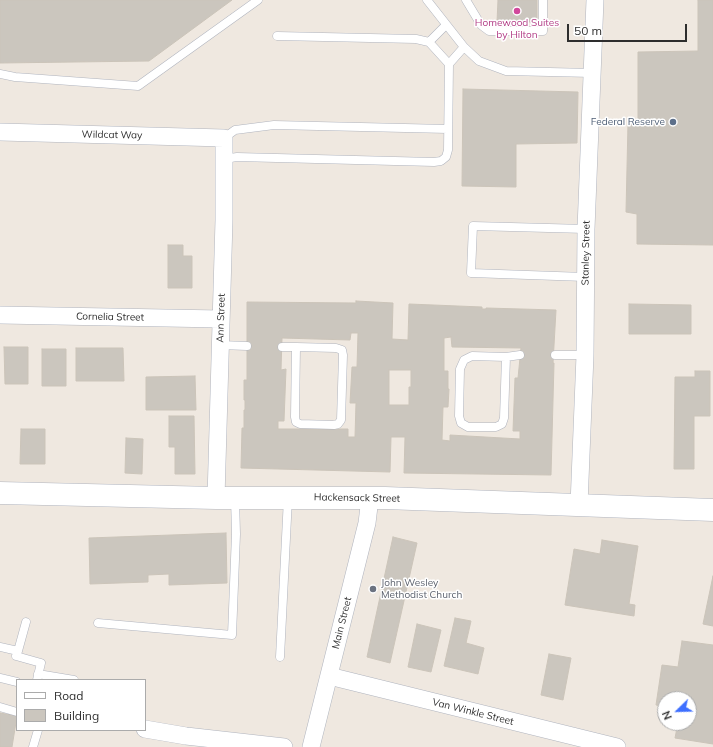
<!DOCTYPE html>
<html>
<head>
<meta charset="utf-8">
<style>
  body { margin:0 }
  #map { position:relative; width:713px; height:747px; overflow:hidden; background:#efe8e0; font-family:Mulish,sans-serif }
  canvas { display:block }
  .legend { position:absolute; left:16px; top:679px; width:130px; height:52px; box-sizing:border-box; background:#fff; border:1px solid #ababab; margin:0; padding:5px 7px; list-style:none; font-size:12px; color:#2e2e2e }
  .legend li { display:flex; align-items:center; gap:8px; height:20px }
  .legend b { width:20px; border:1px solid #ababab }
  .north { position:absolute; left:657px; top:691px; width:40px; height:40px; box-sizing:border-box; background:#fff; border:1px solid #ababab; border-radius:50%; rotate:247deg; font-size:11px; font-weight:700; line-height:16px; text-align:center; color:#2e2e2e }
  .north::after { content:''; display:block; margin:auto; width:14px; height:18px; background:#3e6fff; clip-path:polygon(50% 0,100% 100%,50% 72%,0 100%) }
  .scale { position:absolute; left:567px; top:24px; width:120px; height:18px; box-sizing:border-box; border:2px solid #2e2e2e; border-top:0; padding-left:5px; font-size:12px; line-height:14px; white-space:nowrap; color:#2e2e2e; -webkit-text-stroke:3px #fff; paint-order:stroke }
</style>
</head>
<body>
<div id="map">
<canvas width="713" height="747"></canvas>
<ul class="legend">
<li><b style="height:5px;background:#fff"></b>Road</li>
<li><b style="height:11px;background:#cbc6be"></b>Building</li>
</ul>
<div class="north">N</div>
<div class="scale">50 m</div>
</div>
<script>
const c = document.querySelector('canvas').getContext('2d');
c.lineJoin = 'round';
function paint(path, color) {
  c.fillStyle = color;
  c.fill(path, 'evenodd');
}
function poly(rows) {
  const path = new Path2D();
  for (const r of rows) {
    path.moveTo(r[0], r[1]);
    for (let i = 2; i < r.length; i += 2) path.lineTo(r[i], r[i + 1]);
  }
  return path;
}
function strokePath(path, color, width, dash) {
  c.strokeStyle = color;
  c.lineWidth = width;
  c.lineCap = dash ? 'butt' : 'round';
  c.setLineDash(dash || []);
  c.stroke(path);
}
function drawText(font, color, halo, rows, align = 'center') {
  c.font = font + ' Mulish,sans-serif';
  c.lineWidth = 3;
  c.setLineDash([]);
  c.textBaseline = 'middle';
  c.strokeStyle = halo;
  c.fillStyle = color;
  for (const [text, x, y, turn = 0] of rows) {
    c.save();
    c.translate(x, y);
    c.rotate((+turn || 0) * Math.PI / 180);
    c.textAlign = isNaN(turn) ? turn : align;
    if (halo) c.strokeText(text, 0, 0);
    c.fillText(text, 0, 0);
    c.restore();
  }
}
const building = poly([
  [0,0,232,0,149,61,0,63,0,0],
  [498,0,537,0,537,22,497,22,498,0],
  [698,0,713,0,713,245,637,244,637,214,626,212,628,123,638,122,638,52,698,51,698,0],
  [463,89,578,92,577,143,516,144,516,187,462,186,463,89],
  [168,245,183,245,183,256,192,256,192,288,168,288,168,245],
  [356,301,393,303,392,339,408,340,409,304,482,307,482,309,486,309,486,308,556,310,553,363,554,363,551,475,404,473,405,437,391,437,390,472,241,468,242,428,244,428,244,410,245,410,245,400,244,400,244,380,247,380,247,302,356,303,356,301],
  [351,333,358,333,357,367,352,367,350,403,356,403,355,437,348,437,348,429,278,429,278,421,284,421,286,369,281,370,282,338,350,340,351,333],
  [451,337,452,347,521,348,518,378,515,378,513,431,520,431,520,439,450,435,450,441,442,440,443,407,448,407,449,389,448,389,448,371,444,371,444,338,451,337],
  [389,370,411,370,411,387,409,387,409,405,389,405,389,370],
  [629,304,691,305,691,334,629,334,629,304],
  [4,347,28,347,28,384,5,384,4,347],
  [76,348,123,348,124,381,76,381,76,348],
  [42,349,66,349,66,386,42,386,42,349],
  [695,371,710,371,710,416,694,416,694,469,674,469,675,377,695,377,695,371],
  [195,376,196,410,146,410,146,377,195,376],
  [169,416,194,416,195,474,175,474,175,447,169,447,169,416],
  [21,429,45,429,45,464,20,464,21,429],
  [126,438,143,439,142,474,125,473,126,438],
  [226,533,227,583,169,585,169,574,148,575,148,582,90,584,89,538,226,533],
  [393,537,417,543,390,663,367,657,393,537],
  [602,540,638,546,629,604,635,605,634,616,565,605,574,549,600,554,602,540],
  [713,576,713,626,703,624,713,576],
  [455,618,471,621,466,643,484,648,478,674,444,666,455,618],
  [417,624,441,630,431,672,408,667,417,624],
  [682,641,713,645,713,744,675,738,678,723,689,723,689,699,665,699,665,716,661,715,662,706,656,705,662,665,678,667,682,641],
  [549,654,571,658,563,700,541,695,549,654],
  [0,713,17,716,12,747,0,747,0,713]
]);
paint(building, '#cbc6be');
strokePath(building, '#cbc4b9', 1);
const lane = poly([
  [427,0,464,47,479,61,506,71,592,73],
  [466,0,481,25,489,31,543,31,543,0],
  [277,36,416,39,429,42,449,64],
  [429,42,446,25],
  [0,74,15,77,138,86,258,0],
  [224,138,235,130,274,125,448,129],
  [224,159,237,157,434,162,441,161,446,157,448,150,449,64,464,47],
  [585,277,471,273,473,226,586,229],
  [220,345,247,346],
  [282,347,296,347,336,348,342,350,343,355,341,420,338,424,334,425,300,424,296,422,295,417,296,347],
  [555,355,585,355],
  [506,357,504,418,502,424,496,427,468,427,461,423,459,416,460,369,464,360,472,356,506,357,520,355],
  [98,623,232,635,236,534,235,498],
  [0,647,18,651,16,656,41,663,37,680],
  [18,651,26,622],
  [280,657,288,498],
  [38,674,74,680],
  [0,678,17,682],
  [0,707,17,712],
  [33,747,38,730]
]);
const street = poly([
  [0,132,224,138,224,220,216,498],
  [0,315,221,319],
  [579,505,585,355,586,229,595,0],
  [329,676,617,747],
  [145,729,186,736,284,747],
  [311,747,367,523,370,498]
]);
const secondary = poly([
  [0,493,216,498,385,498,713,510]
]);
strokePath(lane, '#b0b4be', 9);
strokePath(street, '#b0b4be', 18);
strokePath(secondary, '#b0b4be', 23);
strokePath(lane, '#fff', 8);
strokePath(street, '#fff', 17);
strokePath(secondary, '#fff', 22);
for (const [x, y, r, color] of [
  [517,11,4,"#d1479c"],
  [673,122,4,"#5c6f8a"],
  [373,589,4,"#6b7280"]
]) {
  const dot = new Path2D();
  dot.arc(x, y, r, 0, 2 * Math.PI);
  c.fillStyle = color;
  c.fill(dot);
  strokePath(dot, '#fff', 1.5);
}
drawText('10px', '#b23c85', '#fff', [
  ["Homewood Suites",517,23],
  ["by Hilton",517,35]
]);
drawText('10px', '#4e5e75', '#fff', [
  ["Federal Reserve",665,122]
], 'right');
drawText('10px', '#2e2e2e', '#fff', [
  ["Wildcat Way",112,135,1],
  ["Stanley Street",586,253,-89],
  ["Cornelia Street",110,317,1],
  ["Ann Street",221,318,-88],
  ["Hackensack Street",357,498,1],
  ["Main Street",342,623,-76],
  ["Van Winkle Street",473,712,14]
]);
drawText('10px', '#5b616d', '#fff', [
  ["John Wesley",381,583],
  ["Methodist Church",381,595]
], 'left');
</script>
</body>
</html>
